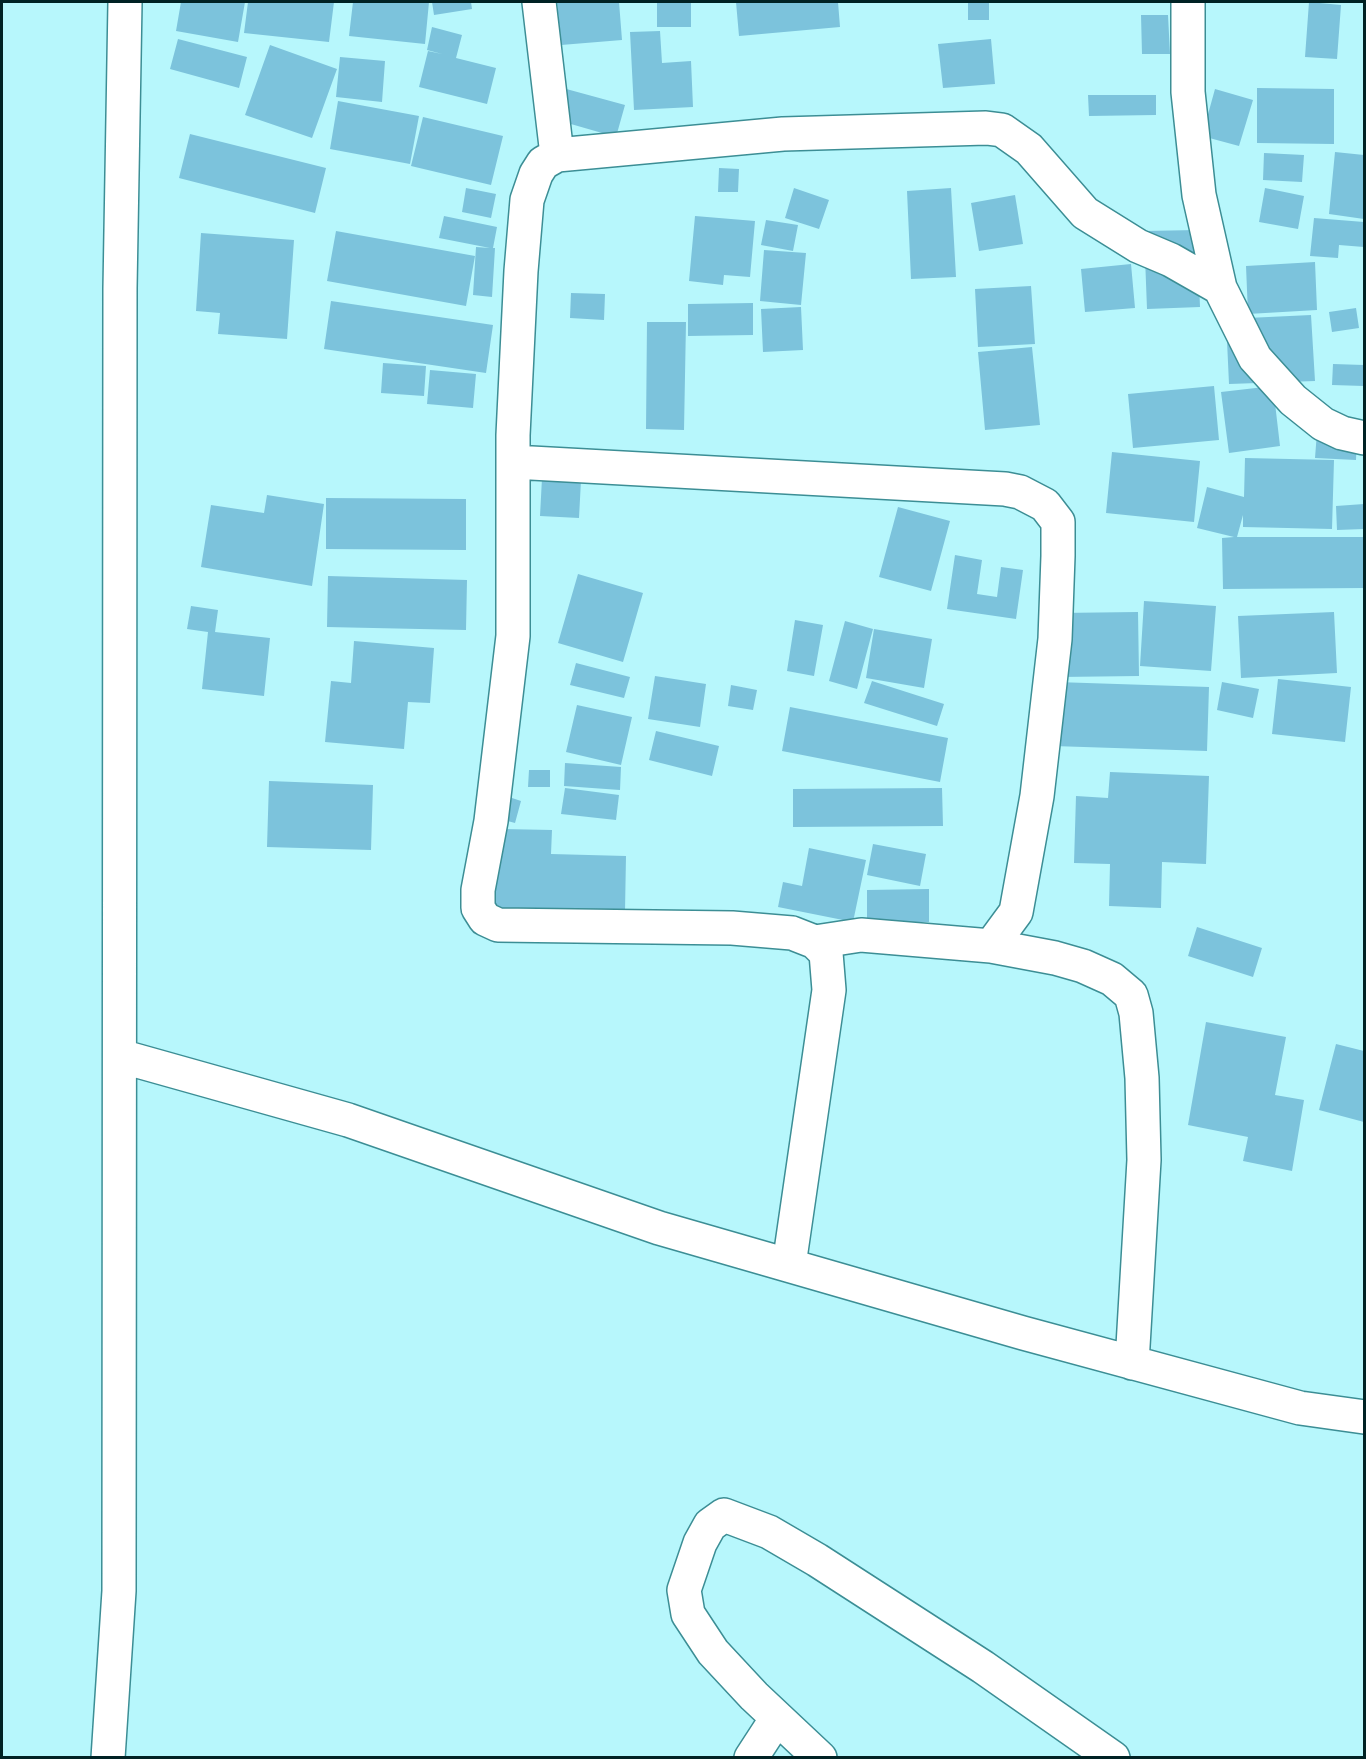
<!DOCTYPE html>
<html>
<head>
<meta charset="utf-8">
<style>
  body { margin:0 }
  #map { position:relative; width:1366px; height:1759px; overflow:hidden; background:#b7f7fc; font-family:Rubik,sans-serif }
  canvas { display:block }
  .frame { position:absolute; inset:0; border:3px solid #002224; pointer-events:none }
</style>
</head>
<body>
<div id="map">
<canvas width="1366" height="1759"></canvas>
<div class="frame"></div>
</div>
<script>
const c = document.querySelector('canvas').getContext('2d');
c.lineJoin = 'round';
function paint(path, color) {
  c.fillStyle = color;
  c.fill(path, 'evenodd');
}
function poly(rows) {
  const path = new Path2D();
  for (const r of rows) {
    path.moveTo(r[0], r[1]);
    for (let i = 2; i < r.length; i += 2) path.lineTo(r[i], r[i + 1]);
  }
  return path;
}
function strokePath(path, color, width, dash) {
  c.strokeStyle = color;
  c.lineWidth = width;
  c.lineCap = dash ? 'butt' : 'round';
  c.setLineDash(dash || []);
  c.stroke(path);
}
paint(poly([
  [181,2,245,2,238,42,176,31],
  [248,2,334,2,329,42,244,33],
  [353,2,429,2,425,44,349,36],
  [432,2,471,2,472,9,434,15],
  [557,2,619,2,622,40,561,45],
  [657,2,691,2,691,27,657,27],
  [736,2,838,2,840,27,739,36],
  [968,2,989,2,989,20,968,20],
  [1309,2,1341,5,1337,59,1305,57],
  [1141,15,1168,15,1170,54,1142,54],
  [432,27,462,35,456,58,496,68,487,104,419,87,428,51,442,54,427,50],
  [660,31,662,63,691,61,693,107,634,110,630,32],
  [178,39,247,57,239,88,170,69],
  [991,39,995,84,943,88,938,44],
  [270,45,337,69,312,138,245,115],
  [340,57,385,61,382,102,336,97],
  [559,87,625,105,616,137,550,118],
  [1257,88,1334,89,1334,144,1257,143],
  [1215,89,1253,100,1239,146,1202,136],
  [1088,95,1156,95,1156,115,1089,116],
  [338,101,419,116,410,164,330,149],
  [423,117,503,136,491,185,411,166],
  [190,134,326,168,315,213,179,178],
  [1335,152,1364,155,1364,219,1329,214],
  [1264,153,1304,155,1302,182,1263,180],
  [719,168,739,169,738,192,718,192],
  [466,188,496,194,491,218,462,212],
  [794,188,829,200,819,229,785,218],
  [951,188,956,277,911,279,907,191],
  [1265,188,1304,196,1298,229,1259,222],
  [1015,195,1023,244,979,251,971,203],
  [444,216,497,227,493,248,495,248,492,297,473,295,476,247,490,248,439,238],
  [695,216,755,221,750,277,724,275,723,285,689,281],
  [1314,218,1364,222,1364,247,1339,245,1338,258,1310,256],
  [766,220,798,225,793,251,761,245],
  [1197,230,1200,307,1147,309,1144,231],
  [336,231,475,256,466,306,327,281],
  [201,233,294,240,287,339,218,334,220,313,196,311],
  [764,250,806,253,801,305,760,301],
  [1315,262,1317,310,1248,314,1246,266],
  [1131,264,1135,308,1085,312,1081,269],
  [1031,286,1035,344,978,347,975,289],
  [571,293,605,294,604,320,570,318],
  [331,301,493,325,486,373,324,349],
  [753,303,753,335,688,336,688,304],
  [801,307,803,350,763,352,761,309],
  [1356,308,1359,328,1332,332,1329,312],
  [1311,315,1315,381,1229,384,1226,319],
  [647,322,686,322,684,430,646,429],
  [1032,347,1040,425,985,430,978,352],
  [383,363,426,366,424,396,381,393],
  [1333,364,1364,365,1364,386,1332,385],
  [430,370,476,374,473,408,427,404],
  [1214,386,1219,440,1133,448,1128,394],
  [1273,386,1280,446,1229,453,1221,392],
  [1317,432,1357,434,1356,460,1315,458],
  [1112,452,1200,461,1194,522,1106,513],
  [1245,458,1334,460,1332,529,1243,527,1243,515,1237,537,1364,537,1364,588,1223,589,1222,538,1234,537,1197,528,1207,487,1244,497],
  [542,478,581,480,579,518,540,516],
  [267,495,324,504,312,586,201,567,211,505,264,513],
  [326,498,466,499,466,550,326,549],
  [1364,504,1364,529,1337,530,1336,506],
  [898,507,950,521,931,591,879,577],
  [955,555,982,560,977,594,997,597,1001,567,1023,570,1016,619,947,609],
  [578,574,643,593,623,662,558,643],
  [328,576,467,580,466,630,327,627],
  [1144,601,1216,606,1211,671,1140,666],
  [191,606,218,610,215,632,270,638,264,696,202,689,208,632,187,629],
  [1138,612,1139,676,1060,677,1059,613],
  [1334,612,1337,673,1241,678,1238,616],
  [795,620,823,625,814,676,787,671],
  [845,621,873,629,857,689,829,681],
  [874,629,932,639,924,688,866,678],
  [354,641,434,648,430,703,408,702,404,749,325,742,331,681,351,683],
  [576,663,630,677,624,698,570,685],
  [655,676,706,684,700,727,648,719],
  [1278,679,1351,687,1345,742,1272,734],
  [872,681,944,704,937,726,864,703],
  [1056,682,1209,687,1207,751,1053,746],
  [1222,682,1259,689,1253,718,1217,710],
  [731,685,757,690,753,710,728,706],
  [577,705,632,717,621,765,566,752],
  [790,707,948,738,940,782,782,751],
  [656,731,719,746,712,776,649,760],
  [565,763,621,767,620,790,564,786],
  [529,770,550,770,550,787,528,787],
  [1110,772,1209,776,1206,864,1162,862,1161,908,1109,906,1110,864,1074,863,1076,796,1108,798],
  [269,781,373,785,371,850,267,847],
  [565,788,619,795,616,820,561,814],
  [942,788,943,826,793,827,793,789],
  [500,794,521,801,515,823,493,817],
  [502,829,552,830,551,854,626,856,625,911,483,909,484,852,502,853],
  [873,844,926,854,920,886,867,875],
  [809,848,866,860,853,922,778,907,783,882,802,886],
  [929,889,929,922,867,922,867,890],
  [1197,927,1262,948,1253,977,1188,956],
  [1206,1022,1286,1037,1275,1095,1304,1100,1292,1171,1243,1161,1248,1137,1188,1125],
  [1336,1044,1364,1051,1364,1122,1319,1110]
]), '#7cc3dc');
const minor = poly([
  [539,2,557,155],
  [1188,2,1188,92,1199,195,1220,288,1255,358,1293,400,1323,424,1342,433,1364,438],
  [513,462,1005,489,1020,492,1045,505,1058,522,1058,556,1055,639,1037,796,1016,912,991,946],
  [815,942,861,935,991,946,1055,958,1083,966,1112,979,1131,995,1136,1013,1142,1078,1144,1160,1132,1363],
  [120,1056,348,1120,659,1228,1023,1333,1300,1408,1364,1417],
  [789,1265,829,990,826,953,815,942,792,933,732,928,498,925,485,919,478,908,478,890,491,821,513,636,513,435,521,271,527,200,536,174,543,163,557,155,783,134,986,128,1002,130,1029,149,1085,213,1138,246,1171,260,1220,288],
  [108,1758,119,1591,120,288,125,2],
  [751,1758,777,1718],
  [820,1758,754,1696,713,1652,688,1614,684,1590,700,1543,710,1525,724,1515,769,1532,817,1560,983,1667,1113,1758]
]);
strokePath(minor, '#3c8e95', 36);
strokePath(minor, '#fff', 33);
</script>
</body>
</html>
